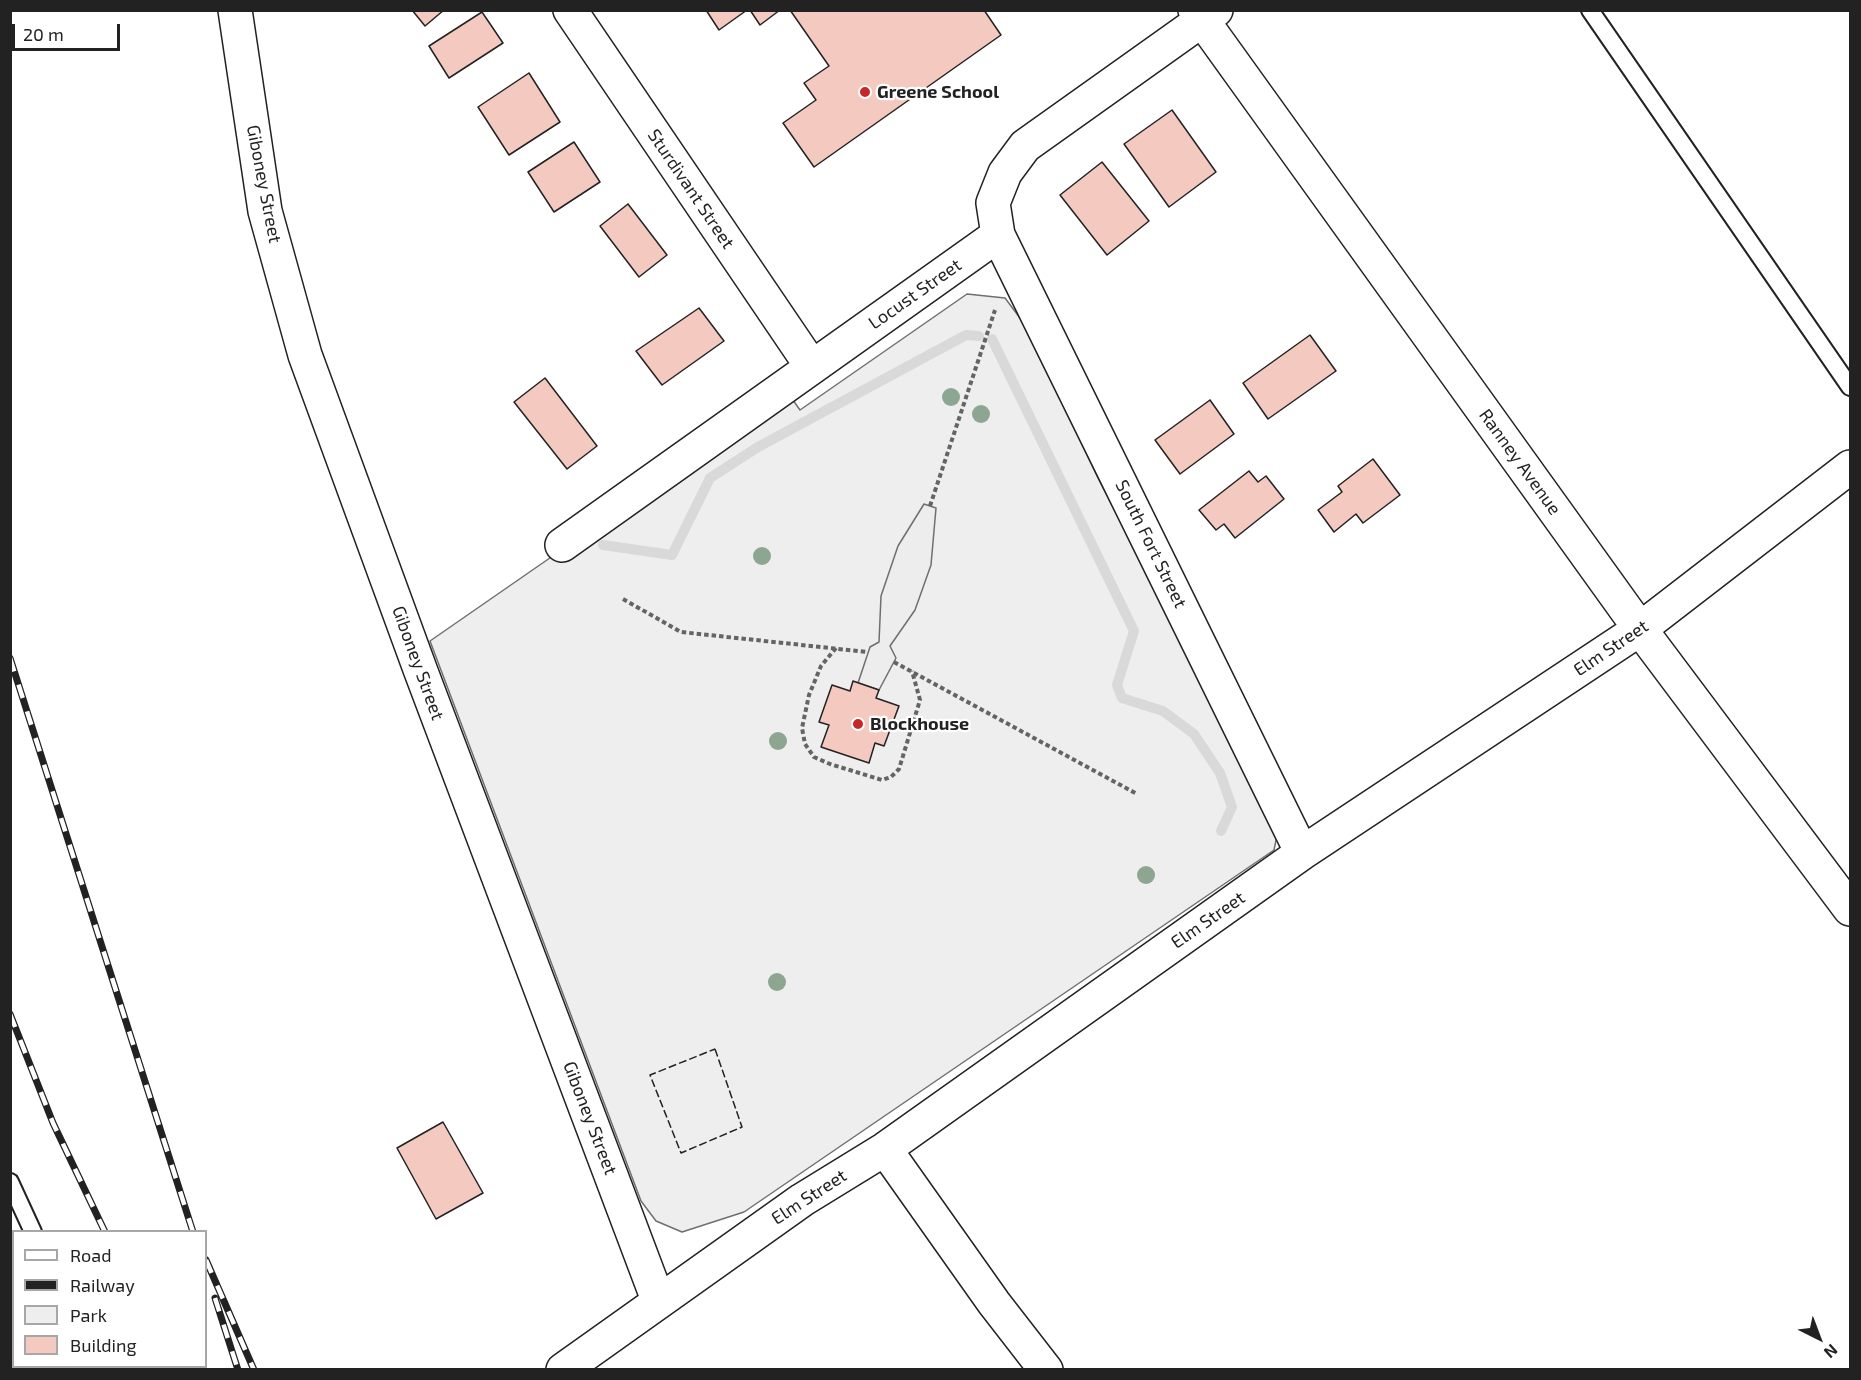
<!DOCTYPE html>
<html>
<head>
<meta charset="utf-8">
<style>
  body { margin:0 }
  #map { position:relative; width:1861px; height:1380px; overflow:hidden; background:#fff; font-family:"Exo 2",sans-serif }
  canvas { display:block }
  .frame { position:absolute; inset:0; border:12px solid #222; pointer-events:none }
  .legend { position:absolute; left:12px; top:1230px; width:195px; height:138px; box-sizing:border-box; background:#fff; border:2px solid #a7a7a7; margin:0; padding:8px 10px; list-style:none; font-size:18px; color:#222 }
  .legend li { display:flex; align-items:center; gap:12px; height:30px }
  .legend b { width:30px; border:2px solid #a7a7a7 }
  .north { position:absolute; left:1789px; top:1308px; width:60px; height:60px; -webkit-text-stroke:4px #fff; paint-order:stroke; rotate:138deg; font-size:16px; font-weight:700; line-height:24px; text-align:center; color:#222 }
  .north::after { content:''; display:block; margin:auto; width:21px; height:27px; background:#222; clip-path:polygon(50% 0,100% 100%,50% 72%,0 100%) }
  .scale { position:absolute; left:12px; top:24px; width:108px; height:27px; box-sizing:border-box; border:3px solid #222; border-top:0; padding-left:8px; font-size:18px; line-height:21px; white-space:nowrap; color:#222; -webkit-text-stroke:4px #fff; paint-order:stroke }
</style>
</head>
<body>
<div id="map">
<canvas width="1861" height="1380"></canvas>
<div class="frame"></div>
<ul class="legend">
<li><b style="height:8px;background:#fff"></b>Road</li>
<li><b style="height:8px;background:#222"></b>Railway</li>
<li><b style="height:16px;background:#eee"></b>Park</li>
<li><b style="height:16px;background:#f3c9c0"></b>Building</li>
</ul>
<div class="north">N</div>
<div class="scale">20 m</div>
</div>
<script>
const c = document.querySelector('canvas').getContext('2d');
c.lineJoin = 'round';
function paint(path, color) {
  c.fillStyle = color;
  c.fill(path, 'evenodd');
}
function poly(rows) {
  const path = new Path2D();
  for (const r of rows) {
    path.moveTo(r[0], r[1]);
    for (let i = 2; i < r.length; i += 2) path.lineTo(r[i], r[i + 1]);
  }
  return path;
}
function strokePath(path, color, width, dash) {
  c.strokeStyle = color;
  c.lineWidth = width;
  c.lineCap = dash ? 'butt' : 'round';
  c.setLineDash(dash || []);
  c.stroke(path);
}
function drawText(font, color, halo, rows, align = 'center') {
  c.font = font + ' "Exo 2",sans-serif';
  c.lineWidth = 4.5;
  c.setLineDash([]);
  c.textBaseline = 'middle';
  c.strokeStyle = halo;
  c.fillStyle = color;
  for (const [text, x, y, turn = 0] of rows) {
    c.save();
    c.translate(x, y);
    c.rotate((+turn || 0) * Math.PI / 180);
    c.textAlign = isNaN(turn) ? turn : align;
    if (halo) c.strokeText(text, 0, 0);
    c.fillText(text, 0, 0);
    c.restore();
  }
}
const green = poly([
  [967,294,1005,298,1026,326,1098,478,1279,826,1274,850,744,1212,682,1232,656,1221,641,1201,430,641,788,393,800,410,967,294]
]);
paint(green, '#eee');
strokePath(green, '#6f6f6f', 1.5);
const parking = poly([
  [924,504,936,508,931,565,915,610,890,646,896,658,879,690,858,683,870,647,879,642,881,596,898,546,924,504]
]);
paint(parking, '#ededed');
strokePath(parking, '#6f6f6f', 1.5);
strokePath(poly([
  [992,339,1134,631,1117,685,1122,698,1163,711,1194,734,1220,773,1232,807,1221,831],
  [603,545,672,555,710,478,758,447,966,335,979,336]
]), '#d9d9d9', 10);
const building = poly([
  [412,10,444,10,425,26,412,10],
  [706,10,747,10,719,30,706,10],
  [750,10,780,10,760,25,750,10],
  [790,10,984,10,1001,35,814,167,783,123,816,100,804,83,829,66,790,10],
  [482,12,503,43,449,78,429,46,482,12],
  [529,73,560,122,509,155,478,107,529,73],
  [1172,110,1216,172,1169,207,1124,144,1172,110],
  [574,142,600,182,554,212,528,172,574,142],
  [1102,162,1149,221,1107,255,1060,195,1102,162],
  [628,204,667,255,639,277,600,226,628,204],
  [699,308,724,341,662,385,636,351,699,308],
  [1310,335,1336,371,1268,419,1243,383,1310,335],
  [545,378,597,446,567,469,514,402,545,378],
  [1210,400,1234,434,1180,474,1155,440,1210,400],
  [1373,459,1400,495,1363,523,1356,514,1334,532,1318,510,1342,492,1338,486,1373,459],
  [1249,471,1258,482,1266,476,1284,499,1235,538,1224,524,1216,530,1199,510,1249,471],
  [853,681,879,690,876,698,899,706,884,746,875,743,869,763,821,747,829,725,819,722,832,685,850,691,853,681],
  [443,1122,483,1193,436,1219,397,1148,443,1122]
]);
paint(building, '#f3c9c0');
strokePath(building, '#222', 1.5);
const lane = poly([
  [1590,10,1850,387],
  [10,1182,33,1232],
  [92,1366,93,1370]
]);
const street = poly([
  [235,10,265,211,305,355,420,669,658,1300],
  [570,10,812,367],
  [1195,10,1640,629,1850,909],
  [998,235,1302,853],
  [562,545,998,235,993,203,1005,173,1025,146,1216,10],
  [885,1149,994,1303,1046,1370],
  [563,1370,802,1200,885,1149,1302,853,1640,629,1850,467]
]);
strokePath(lane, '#222', 20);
strokePath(street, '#222', 36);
strokePath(poly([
  [930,506,995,310],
  [623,599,681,632,867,652],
  [836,648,821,666,809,695,802,728,805,744,814,757,830,764,882,780,891,777,899,769,920,700,912,671],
  [894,662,1137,794]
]), '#646464', 4, [4.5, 3]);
strokePath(lane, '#fff', 16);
strokePath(street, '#fff', 33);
const rail = poly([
  [10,658,193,1232],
  [10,1014,53,1123,105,1232],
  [206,1260,254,1370],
  [215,1298,238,1370],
  [170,1366,171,1370]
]);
strokePath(rail, '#222', 7);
strokePath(rail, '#fff', 4.5, [14]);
strokePath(poly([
  [715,1049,742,1127,681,1153,650,1075,715,1049]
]), '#222', 1.5, [8, 3]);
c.fillStyle = '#8da692';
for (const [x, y] of [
  [951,397],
  [981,414],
  [762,556],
  [778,741],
  [1146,875],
  [777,982]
]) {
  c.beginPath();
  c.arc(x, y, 9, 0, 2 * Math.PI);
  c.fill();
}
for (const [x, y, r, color] of [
  [865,92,6,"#c62828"],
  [858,724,6,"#c62828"]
]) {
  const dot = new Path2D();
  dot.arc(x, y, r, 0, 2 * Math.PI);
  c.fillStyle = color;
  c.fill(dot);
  strokePath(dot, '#fff', 2);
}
drawText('bold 18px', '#222', '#fff', [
  ["Greene School",877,92],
  ["Blockhouse",870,724]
], 'left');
drawText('18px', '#222', '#fff', [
  ["Giboney Street",264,184,79],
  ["Sturdivant Street",691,189,56],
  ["Locust Street",915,294,-35],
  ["Ranney Avenue",1520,462,54],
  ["South Fort Street",1151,544,64],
  ["Elm Street",1611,648,-34],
  ["Giboney Street",418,663,70],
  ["Elm Street",1208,920,-35],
  ["Giboney Street",590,1118,69],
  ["Elm Street",809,1197,-33]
]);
</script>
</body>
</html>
